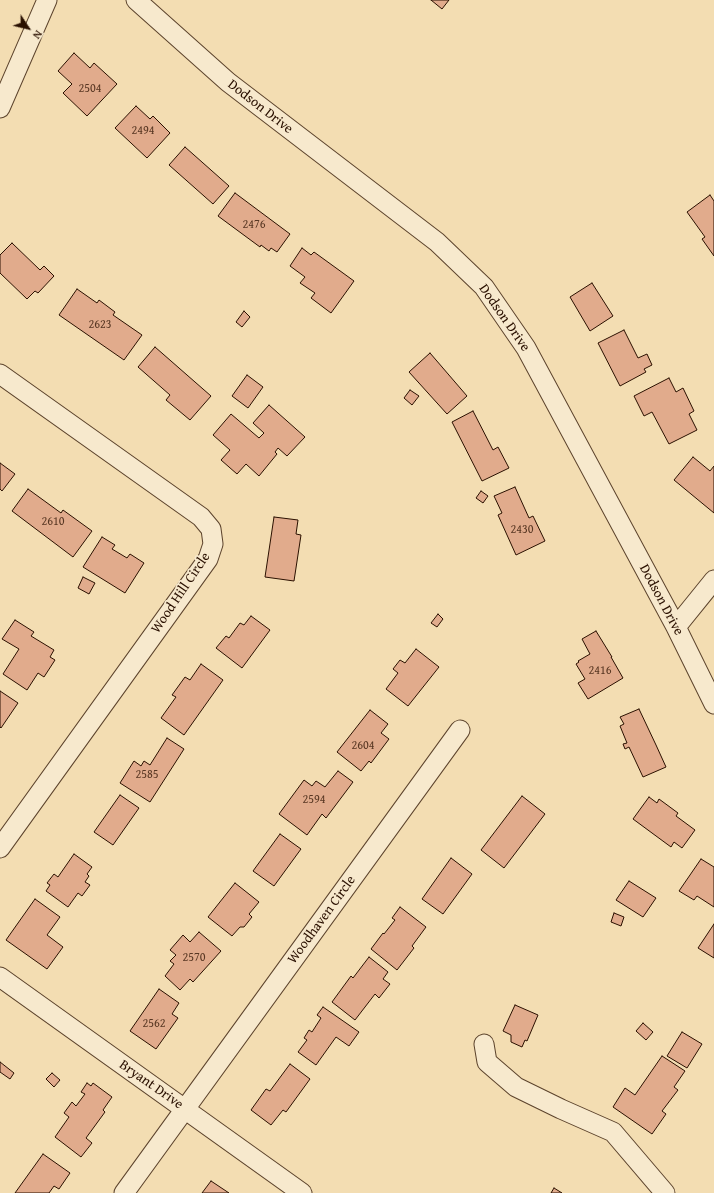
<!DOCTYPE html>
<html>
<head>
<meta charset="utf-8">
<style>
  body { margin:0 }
  #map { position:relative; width:714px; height:1193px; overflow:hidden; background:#f3ddb2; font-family:"Gentium Book Plus",serif }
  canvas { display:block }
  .north { position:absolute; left:8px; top:8px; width:40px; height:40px; -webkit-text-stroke:3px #f7e9cd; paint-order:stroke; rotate:125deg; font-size:11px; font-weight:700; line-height:16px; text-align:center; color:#2a1000 }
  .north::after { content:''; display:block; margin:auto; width:14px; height:18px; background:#2a1000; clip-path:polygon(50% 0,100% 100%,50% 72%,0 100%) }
</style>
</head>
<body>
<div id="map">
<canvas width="714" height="1193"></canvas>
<div class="north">N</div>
</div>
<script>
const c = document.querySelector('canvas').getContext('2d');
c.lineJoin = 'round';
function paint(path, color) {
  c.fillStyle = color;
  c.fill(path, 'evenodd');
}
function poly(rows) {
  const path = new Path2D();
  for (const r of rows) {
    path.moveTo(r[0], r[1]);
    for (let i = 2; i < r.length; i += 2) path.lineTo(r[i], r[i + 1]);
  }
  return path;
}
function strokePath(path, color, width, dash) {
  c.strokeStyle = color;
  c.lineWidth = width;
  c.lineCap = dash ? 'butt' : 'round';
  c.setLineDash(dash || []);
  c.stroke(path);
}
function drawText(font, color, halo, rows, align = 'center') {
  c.font = font + ' "Gentium Book Plus",serif';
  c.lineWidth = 3.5;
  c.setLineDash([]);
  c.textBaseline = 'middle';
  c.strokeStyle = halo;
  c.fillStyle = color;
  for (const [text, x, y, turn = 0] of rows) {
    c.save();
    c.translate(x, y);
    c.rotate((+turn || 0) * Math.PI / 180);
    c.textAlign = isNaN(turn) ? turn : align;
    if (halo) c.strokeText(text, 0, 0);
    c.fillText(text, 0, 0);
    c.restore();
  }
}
const building = poly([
  [431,0,449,0,442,9,431,0],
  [74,53,90,68,94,63,117,84,87,116,63,93,72,84,58,71,74,53],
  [136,106,150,119,153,116,170,133,147,158,115,128,136,106],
  [185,147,229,186,213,204,169,165,185,147],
  [235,193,290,234,277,252,271,248,269,251,261,245,260,247,218,216,235,193],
  [710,195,714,201,714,256,702,239,705,237,687,212,710,195],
  [12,243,40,270,44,266,54,276,38,293,35,291,27,299,0,273,0,255,12,243],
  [302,248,311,255,314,252,354,281,331,313,311,298,315,293,300,283,305,277,290,266,302,248],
  [592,283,613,316,590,331,570,297,592,283],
  [77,289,97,303,99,300,115,312,113,315,142,335,124,360,59,315,77,289],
  [244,311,250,317,242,327,236,322,244,311],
  [624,330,638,358,647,354,652,365,644,369,646,372,620,386,598,343,624,330],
  [155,347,211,396,190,420,166,400,170,395,138,367,155,347],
  [430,353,467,396,447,414,409,372,430,353],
  [247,375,263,387,248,408,232,396,247,375],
  [669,378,676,392,683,388,694,411,689,414,697,430,669,444,652,412,644,416,634,396,669,378],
  [410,390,419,396,412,405,404,398,410,390],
  [269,405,305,437,287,456,278,448,275,452,277,454,259,476,246,464,237,474,221,460,230,450,213,435,231,414,259,438,264,433,253,423,269,405],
  [473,411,493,450,498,447,509,468,482,481,452,422,473,411],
  [693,457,710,471,714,466,714,513,674,480,693,457],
  [0,463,15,474,2,491,0,489,0,463],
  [515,487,529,518,533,516,545,541,516,555,498,515,502,513,494,496,515,487],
  [28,489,61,513,63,510,92,531,73,557,12,511,28,489],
  [481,491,488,496,483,503,476,498,481,491],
  [274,517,298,520,296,534,301,535,294,581,265,577,274,517],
  [102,537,115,545,112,549,127,558,130,554,144,563,125,593,83,567,102,537],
  [83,577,95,583,89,594,78,588,83,577],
  [438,614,443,619,437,627,431,623,438,614],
  [251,616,270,630,242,668,216,648,226,636,229,638,240,623,244,625,251,616],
  [15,620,34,632,31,636,54,650,50,657,55,660,44,677,38,673,27,690,3,674,19,649,2,639,15,620],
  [596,631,612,657,611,657,623,678,588,699,578,683,585,679,576,664,579,662,578,661,590,654,582,639,596,631],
  [416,649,439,667,408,706,386,689,398,673,393,669,400,660,405,663,416,649],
  [201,664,223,680,184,735,161,718,176,697,172,695,185,677,190,680,201,664],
  [0,691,18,703,1,728,0,727,0,691],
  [639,709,656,745,666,767,643,777,629,747,625,749,623,744,627,743,620,726,624,724,620,717,639,709],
  [370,710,388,724,381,733,389,739,371,763,369,761,361,771,337,752,370,710],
  [167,738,184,749,150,802,120,783,134,761,141,766,144,761,150,765,167,738],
  [338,771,353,782,326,818,322,814,307,835,279,814,304,780,312,786,316,781,325,787,338,771],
  [120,795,139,808,113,845,94,832,120,795],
  [522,796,545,814,504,868,481,850,522,796],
  [649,797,657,803,659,799,678,813,676,816,695,830,682,848,674,842,671,847,633,819,649,797],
  [280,834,301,849,274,886,253,871,280,834],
  [74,854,92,867,87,874,89,876,85,882,90,885,82,896,78,893,68,907,46,891,50,885,47,883,54,874,58,877,74,854],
  [451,858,472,874,443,914,422,899,451,858],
  [701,859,714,867,714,907,697,896,694,900,679,891,701,859],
  [629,881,656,898,643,917,616,900,629,881],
  [235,883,259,902,249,914,252,917,244,927,240,927,232,936,208,917,235,883],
  [35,899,60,917,47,935,63,947,47,969,6,940,35,899],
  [400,907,426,927,412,946,414,948,397,970,371,949,383,933,384,934,395,920,392,918,400,907],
  [614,913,624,917,621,926,611,922,614,913],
  [714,924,714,958,698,948,714,924],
  [199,932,221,951,193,982,190,979,180,990,165,976,174,964,170,961,176,955,170,950,183,935,190,942,199,932],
  [369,957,388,972,383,979,390,984,379,998,375,994,355,1020,332,1002,351,976,353,978,369,957],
  [159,989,179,1003,172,1014,178,1018,156,1049,130,1031,159,989],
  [515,1005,538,1015,527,1041,525,1040,522,1047,511,1042,511,1035,503,1031,515,1005],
  [323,1007,359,1032,349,1046,336,1037,316,1065,298,1052,307,1040,304,1038,309,1030,312,1032,321,1018,317,1015,323,1007],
  [643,1023,653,1032,646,1040,636,1031,643,1023],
  [682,1032,702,1044,687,1068,667,1056,682,1032],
  [662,1056,685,1071,674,1087,678,1090,662,1111,666,1114,652,1134,613,1107,625,1088,635,1095,662,1056],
  [0,1062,14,1073,10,1079,0,1072,0,1062],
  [290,1064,310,1079,286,1112,283,1110,271,1125,251,1110,266,1089,270,1091,290,1064],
  [52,1073,60,1080,54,1087,46,1079,52,1073],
  [87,1083,91,1086,93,1083,112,1097,103,1110,105,1112,86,1138,92,1143,81,1157,55,1137,69,1117,64,1113,72,1102,76,1106,85,1094,81,1092,87,1083],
  [43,1154,70,1173,59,1189,54,1186,49,1193,15,1193,43,1154],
  [211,1181,229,1193,202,1193,211,1181],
  [554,1188,562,1193,551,1193,554,1188]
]);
paint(building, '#e1ab8c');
strokePath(building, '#2a1000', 1);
const minor = poly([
  [136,0,228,82,437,242,484,287,526,348,676,627,714,704],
  [0,108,47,0],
  [0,374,201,517,211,529,213,544,208,559,0,848],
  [676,627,714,580],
  [0,977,302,1193],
  [484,1044,487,1062,516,1087,561,1109,613,1132,665,1193],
  [124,1193,460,730]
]);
strokePath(minor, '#5c432c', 21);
strokePath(minor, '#f7e9cd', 19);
drawText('12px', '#583723', null, [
  ["2504",90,89],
  ["2494",143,131],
  ["2476",254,225],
  ["2623",100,325],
  ["2610",53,522],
  ["2430",522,530],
  ["2416",600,671],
  ["2604",363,746],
  ["2585",147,775],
  ["2594",314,800],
  ["2570",194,958],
  ["2562",154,1024]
]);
drawText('14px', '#2a1000', '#f7e9cd', [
  ["Dodson Drive",260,107,38],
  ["Dodson Drive",504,318,55],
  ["Wood Hill Circle",181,593,-56],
  ["Dodson Drive",661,600,62],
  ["Woodhaven Circle",322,920,-54],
  ["Bryant Drive",151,1085,35]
]);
</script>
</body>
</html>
